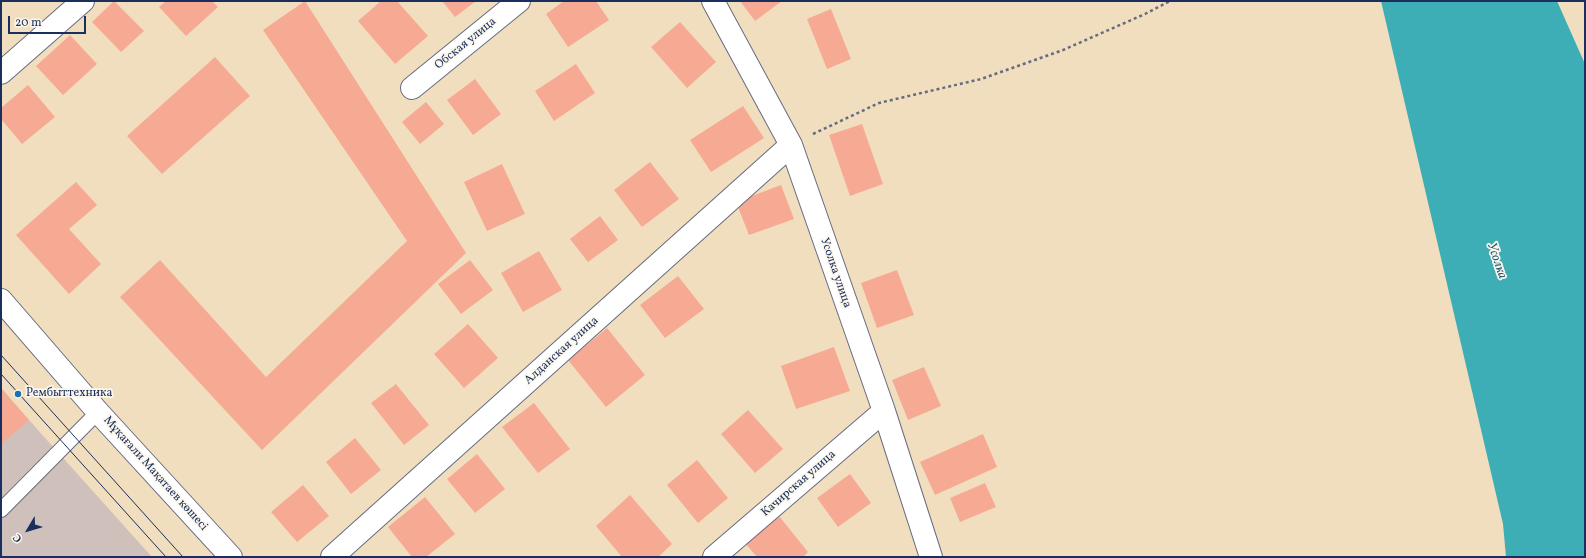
<!DOCTYPE html>
<html>
<head>
<meta charset="utf-8">
<style>
  body { margin:0 }
  #map { position:relative; width:1586px; height:558px; overflow:hidden; background:#f1debe; font-family:Vollkorn,serif }
  canvas { display:block }
  .frame { position:absolute; inset:0; border:2px solid #1b2f5e; pointer-events:none }
  .north { position:absolute; left:8px; top:510px; width:40px; height:40px; -webkit-text-stroke:3px #fbf7ec; paint-order:stroke; rotate:232deg; font-size:11px; font-weight:700; line-height:16px; text-align:center; color:#1b2f5e }
  .north::after { content:''; display:block; margin:auto; width:14px; height:18px; background:#1b2f5e; clip-path:polygon(50% 0,100% 100%,50% 72%,0 100%) }
  .scale { position:absolute; left:8px; top:16px; width:78px; height:18px; box-sizing:border-box; border:2px solid #1b2f5e; border-top:0; padding-left:5px; font-size:12px; line-height:14px; white-space:nowrap; color:#1b2f5e; -webkit-text-stroke:3px #fbf7ec; paint-order:stroke }
</style>
</head>
<body>
<div id="map">
<canvas width="1586" height="558"></canvas>
<div class="frame"></div>
<div class="north">С</div>
<div class="scale">20 m</div>
</div>
<script>
const c = document.querySelector('canvas').getContext('2d');
c.lineJoin = 'round';
function paint(path, color) {
  c.fillStyle = color;
  c.fill(path, 'evenodd');
}
function poly(rows) {
  const path = new Path2D();
  for (const r of rows) {
    path.moveTo(r[0], r[1]);
    for (let i = 2; i < r.length; i += 2) path.lineTo(r[i], r[i + 1]);
  }
  return path;
}
function strokePath(path, color, width, dash) {
  c.strokeStyle = color;
  c.lineWidth = width;
  c.lineCap = dash ? 'butt' : 'round';
  c.setLineDash(dash || []);
  c.stroke(path);
}
function drawText(font, color, halo, rows, align = 'center') {
  c.font = font + ' Vollkorn,serif';
  c.lineWidth = 3.5;
  c.setLineDash([]);
  c.textBaseline = 'middle';
  c.strokeStyle = halo;
  c.fillStyle = color;
  for (const [text, x, y, turn = 0] of rows) {
    c.save();
    c.translate(x, y);
    c.rotate((+turn || 0) * Math.PI / 180);
    c.textAlign = isNaN(turn) ? turn : align;
    if (halo) c.strokeText(text, 0, 0);
    c.fillText(text, 0, 0);
    c.restore();
  }
}
paint(poly([
  [1,388,29,420,152,557,1,557]
]), '#cfc0bb');
paint(poly([
  [1381,1,1557,1,1585,64,1585,557,1506,557,1503,524]
]), '#3daeb6');
paint(poly([
  [114,1,144,31,121,52,92,22],
  [166,1,212,1,218,7,186,36,159,7],
  [305,1,466,253,262,450,120,297,160,260,266,377,407,241,263,30],
  [381,1,397,1,428,36,395,64,358,21],
  [442,1,476,1,455,17],
  [564,1,596,1,609,20,568,47,546,14],
  [740,1,782,1,755,21],
  [831,9,851,59,827,69,807,19],
  [680,22,716,62,687,88,651,47],
  [70,35,97,64,63,95,36,66],
  [215,57,250,96,162,174,127,136],
  [576,64,595,93,554,121,535,91],
  [475,79,501,114,473,135,447,100],
  [28,85,55,117,22,144,1,119,1,108],
  [426,102,444,124,420,144,402,122],
  [743,106,764,138,711,172,690,140],
  [862,124,883,184,850,196,829,135],
  [650,162,679,199,642,227,614,190],
  [502,164,525,214,487,231,464,182],
  [76,182,97,205,69,229,101,264,69,294,16,235],
  [781,185,794,219,749,235,736,202],
  [600,216,618,240,588,262,570,239],
  [539,251,562,290,523,312,501,273],
  [470,260,493,290,461,314,438,284],
  [897,270,914,315,877,328,861,283],
  [678,276,704,309,665,338,640,305],
  [468,324,498,358,464,388,434,354],
  [607,328,645,375,606,407,568,360],
  [834,347,850,391,796,409,781,366],
  [924,367,941,406,908,420,892,380],
  [396,384,429,425,404,445,371,403],
  [1,388,29,420,1,444],
  [534,403,570,449,538,473,502,427],
  [748,410,783,449,755,473,721,434],
  [983,434,997,467,935,495,920,462],
  [355,438,381,470,351,494,326,462],
  [477,454,505,489,475,513,447,479],
  [697,460,728,498,698,523,667,485],
  [850,474,871,503,838,527,817,498],
  [985,483,996,507,960,522,950,498],
  [303,485,329,516,297,542,271,512],
  [630,495,672,544,658,557,622,557,596,526],
  [425,497,455,534,426,557,412,557,388,527],
  [779,516,808,552,803,557,757,557,745,543]
]), '#f7aa93');
const lane = poly([
  [1,510,98,412]
]);
const street = poly([
  [713,1,791,145,884,411,931,557],
  [1,73,83,1],
  [412,88,519,1],
  [332,557,791,145],
  [714,557,884,411]
]);
const secondary = poly([
  [1,300,98,412,231,557]
]);
strokePath(lane, '#666c80', 16);
strokePath(street, '#666c80', 24);
strokePath(secondary, '#666c80', 24);
strokePath(poly([
  [813,134,879,103,981,79,1063,50,1145,14,1170,1]
]), '#666c80', 2.5, [3, 3]);
strokePath(lane, '#fff', 14);
strokePath(street, '#fff', 22);
strokePath(secondary, '#fff', 22);
strokePath(poly([
  [1,355,183,557],
  [1,374,166,557]
]), '#1b2f5e', 1);
for (const [x, y, r, color] of [
  [18,394,4,"#1f6fb2"]
]) {
  const dot = new Path2D();
  dot.arc(x, y, r, 0, 2 * Math.PI);
  c.fillStyle = color;
  c.fill(dot);
  strokePath(dot, '#fbf7ec', 1.5);
}
drawText('12px', '#1b2f5e', '#fbf7ec', [
  ["Обская улица",466,44,-39],
  ["Усолка улица",835,273,71],
  ["Алданская улица",562,351,-42],
  ["Мұқағали Мақатаев көшесі",155,474,48],
  ["Качирская улица",799,484,-41]
]);
drawText('12px', '#1b2f5e', '#fbf7ec', [
  ["Рембыттехника",26,394]
], 'left');
drawText('italic 13px', '#275b7d', '#fbf7ec', [
  ["Усолка",1496,261,71]
]);
</script>
</body>
</html>
